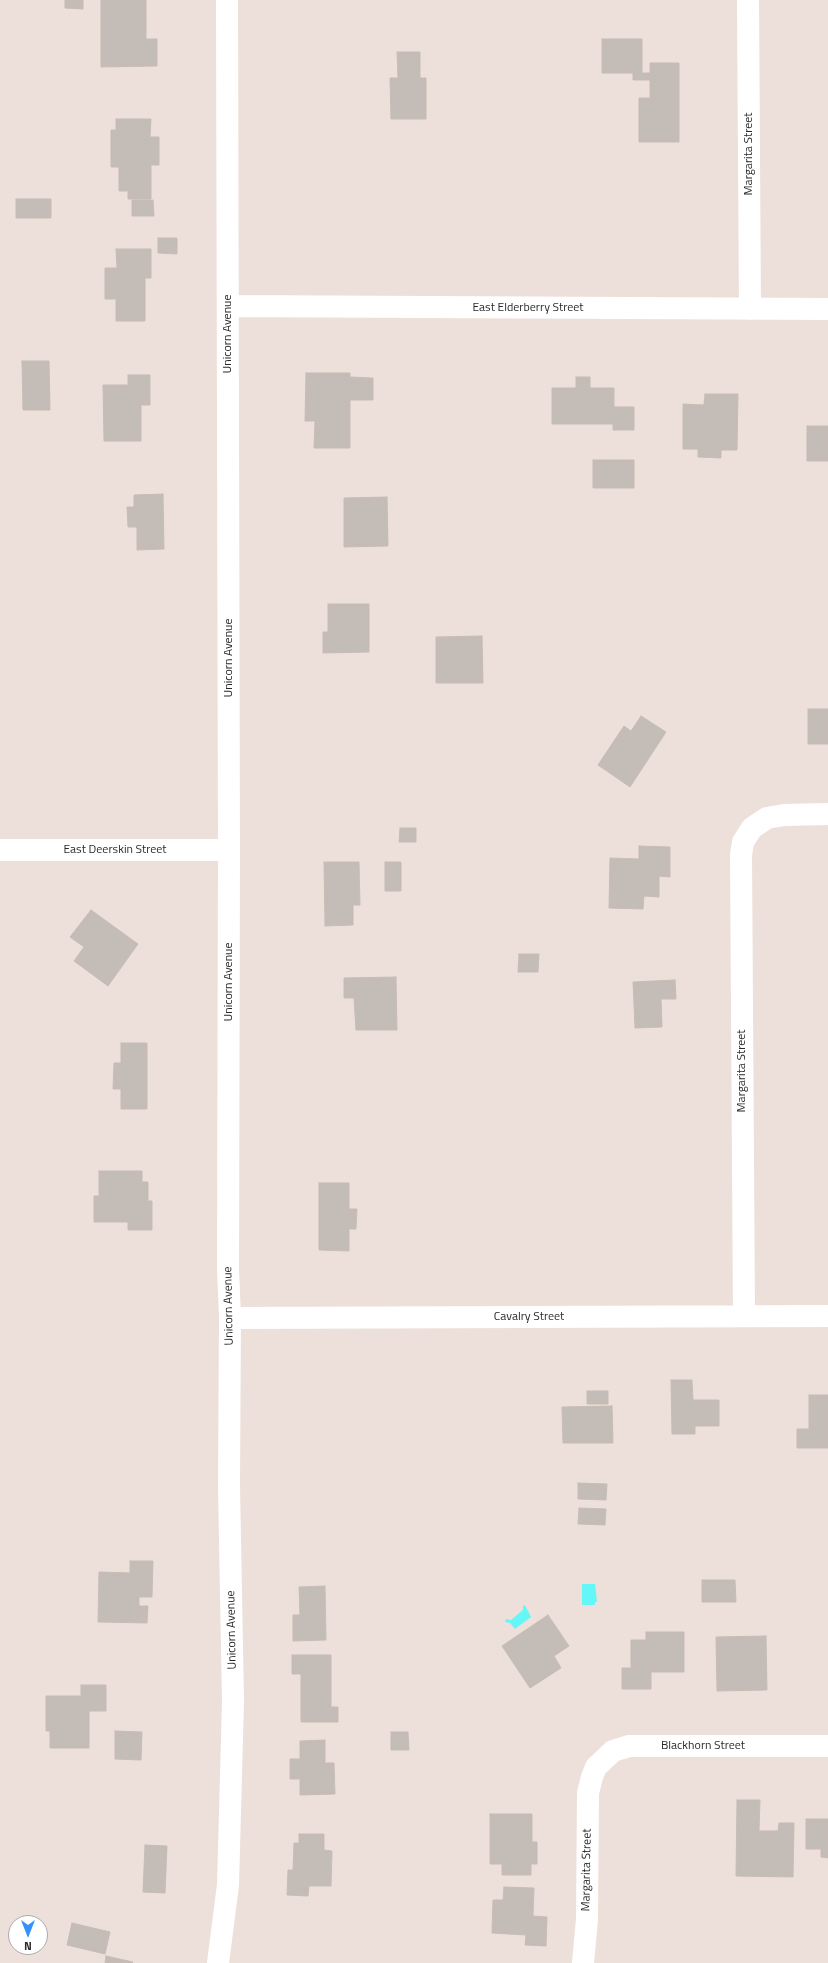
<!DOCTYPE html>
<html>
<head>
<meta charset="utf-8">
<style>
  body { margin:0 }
  #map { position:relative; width:828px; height:1963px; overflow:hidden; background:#ede0da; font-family:"Titillium Web",sans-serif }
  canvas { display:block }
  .north { position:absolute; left:8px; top:1915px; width:40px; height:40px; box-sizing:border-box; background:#fff; border:1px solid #aaa; border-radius:50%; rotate:180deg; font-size:11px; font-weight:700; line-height:16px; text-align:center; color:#2a2a2a }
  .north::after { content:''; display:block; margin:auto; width:14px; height:18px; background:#3591ff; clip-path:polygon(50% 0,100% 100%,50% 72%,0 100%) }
</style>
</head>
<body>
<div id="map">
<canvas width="828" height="1963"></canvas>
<div class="north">N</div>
</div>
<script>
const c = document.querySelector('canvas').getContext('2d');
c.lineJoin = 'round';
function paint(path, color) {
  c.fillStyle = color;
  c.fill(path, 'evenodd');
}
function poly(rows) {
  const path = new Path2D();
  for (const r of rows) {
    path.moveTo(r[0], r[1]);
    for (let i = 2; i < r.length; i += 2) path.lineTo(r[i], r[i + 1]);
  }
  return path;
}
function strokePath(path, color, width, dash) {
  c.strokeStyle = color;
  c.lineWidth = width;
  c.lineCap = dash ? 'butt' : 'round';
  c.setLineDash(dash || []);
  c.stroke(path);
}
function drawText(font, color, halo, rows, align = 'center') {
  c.font = font + ' "Titillium Web",sans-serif';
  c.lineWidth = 3.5;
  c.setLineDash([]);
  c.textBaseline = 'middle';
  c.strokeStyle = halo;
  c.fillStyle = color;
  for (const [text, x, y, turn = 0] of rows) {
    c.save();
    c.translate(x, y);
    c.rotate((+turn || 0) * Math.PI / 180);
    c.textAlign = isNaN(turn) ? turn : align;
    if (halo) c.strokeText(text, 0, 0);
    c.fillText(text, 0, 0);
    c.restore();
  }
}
paint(poly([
  [582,1584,595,1584,597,1602,595,1602,595,1605,582,1605],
  [525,1605,531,1617,515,1629,510,1623,505,1622,506,1619,511,1620,523,1610,523,1606]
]), '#65f7f7');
const building = poly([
  [65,0,83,0,83,9,65,8,65,0],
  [101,0,146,0,146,39,157,39,157,66,101,67,101,0],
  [602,39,642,39,642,73,650,73,650,63,679,63,679,142,639,142,639,98,650,98,650,80,633,80,633,73,602,73,602,39],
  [397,52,420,52,420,78,426,78,426,119,391,119,390,78,398,78,397,52],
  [116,119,151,119,150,137,159,137,159,165,151,165,151,199,128,199,128,191,119,191,119,167,111,167,111,130,116,130,116,119],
  [16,199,51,199,51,218,16,218,16,199],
  [132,200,153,200,154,216,132,216,132,200],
  [158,238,177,238,177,254,158,253,158,238],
  [116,249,151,249,151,278,145,278,145,321,116,321,116,299,105,299,105,268,117,268,116,249],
  [22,361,49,361,50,410,23,410,22,361],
  [306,373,350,373,350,377,373,378,373,400,350,400,350,448,314,448,315,421,305,421,306,373],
  [128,375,150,375,150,405,141,405,141,441,104,441,103,385,128,385,128,375],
  [576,377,590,377,590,388,614,388,614,407,634,407,634,430,613,430,613,424,552,424,552,388,576,388,576,377],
  [705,394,738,394,737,450,721,450,721,458,698,457,698,449,683,449,683,404,704,405,705,394],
  [807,426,828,426,828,461,807,461,807,426],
  [593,460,634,460,634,488,593,488,593,460],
  [163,494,164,549,137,550,137,527,128,527,127,507,134,507,134,495,163,494],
  [387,497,388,546,344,547,344,498,387,497],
  [328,604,369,604,369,652,323,653,323,632,328,632,328,604],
  [482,636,483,683,436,683,436,637,482,636],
  [808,709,828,709,828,744,808,744,808,709],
  [641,716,666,732,630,787,598,765,624,726,631,731,641,716],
  [400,828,416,828,416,842,399,842,400,828],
  [639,846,670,847,670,877,659,876,659,897,644,896,643,909,609,908,610,858,639,859,639,846],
  [324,862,359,862,360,905,353,905,353,925,325,926,324,862],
  [385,862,401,862,401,891,385,891,385,862],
  [91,910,138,944,108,986,74,961,84,947,70,937,91,910],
  [519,954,539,954,538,972,518,972,519,954],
  [396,977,397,1030,356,1030,354,998,344,998,344,978,396,977],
  [675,980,676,999,661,999,662,1027,635,1028,633,982,675,980],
  [121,1043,147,1043,147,1109,121,1109,121,1089,113,1089,114,1063,121,1063,121,1043],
  [99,1171,142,1171,142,1182,148,1182,148,1201,152,1201,152,1230,128,1230,128,1222,94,1222,94,1196,99,1196,99,1171],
  [319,1183,349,1183,349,1209,357,1209,356,1229,349,1229,349,1251,319,1250,319,1183],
  [671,1380,692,1380,693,1400,719,1400,719,1426,695,1426,695,1434,672,1434,671,1380],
  [587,1391,608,1391,608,1404,587,1404,587,1391],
  [809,1395,828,1395,828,1448,797,1448,797,1429,809,1429,809,1395],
  [612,1406,613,1443,563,1443,562,1407,612,1406],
  [578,1483,607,1484,606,1500,578,1499,578,1483],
  [579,1508,606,1509,605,1525,578,1524,579,1508],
  [130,1561,153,1561,152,1597,139,1597,139,1606,148,1606,147,1623,98,1622,99,1572,130,1573,130,1561],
  [702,1580,735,1580,736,1602,702,1602,702,1580],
  [325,1586,326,1640,293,1641,293,1615,300,1615,299,1587,325,1586],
  [548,1615,569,1646,554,1656,561,1668,530,1688,502,1646,548,1615],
  [646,1632,684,1632,684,1672,651,1672,651,1689,622,1689,622,1668,631,1668,631,1640,646,1640,646,1632],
  [766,1636,767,1690,717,1691,716,1637,766,1636],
  [292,1655,331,1655,331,1707,338,1707,338,1722,301,1722,301,1674,292,1674,292,1655],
  [81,1685,106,1685,106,1711,89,1711,89,1748,50,1748,50,1731,46,1731,46,1696,81,1696,81,1685],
  [115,1731,142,1732,141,1760,115,1759,115,1731],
  [391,1732,408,1732,409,1750,391,1750,391,1732],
  [325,1740,325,1763,334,1763,335,1794,300,1795,300,1779,290,1779,290,1759,300,1759,300,1741,325,1740],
  [737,1800,760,1800,759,1831,778,1831,779,1823,794,1823,793,1877,736,1876,737,1800],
  [490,1814,532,1814,532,1842,537,1842,537,1864,531,1864,531,1875,502,1875,502,1864,490,1864,490,1814],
  [806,1819,828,1819,828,1858,821,1857,821,1849,806,1849,806,1819],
  [299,1834,324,1834,324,1850,332,1851,331,1886,309,1886,308,1896,287,1895,288,1870,293,1870,294,1843,299,1843,299,1834],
  [145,1845,167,1846,165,1893,143,1892,145,1845],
  [504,1887,534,1888,533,1916,547,1917,546,1946,525,1945,526,1935,492,1933,493,1900,503,1900,504,1887],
  [72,1923,110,1932,105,1954,67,1945,72,1923],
  [106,1956,133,1962,132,1963,105,1963,106,1956]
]);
paint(building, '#c4bcb6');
strokePath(building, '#c8bcb4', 1);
strokePath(poly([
  [748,0,750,309],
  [228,306,828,309],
  [0,850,229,850],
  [744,1316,741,855,743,842,752,828,767,818,784,815,828,814],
  [230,1318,828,1316],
  [218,1963,228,1885,233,1701,229,1486,230,1318,228,1269,229,850,227,0],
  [583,1963,587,1919,588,1793,592,1777,596,1767,613,1751,629,1746,828,1746]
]), '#fff', 22);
drawText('12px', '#2a2a2a', '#fff', [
  ["Margarita Street",749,154,-90],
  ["East Elderberry Street",528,308],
  ["Unicorn Avenue",228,334,-90],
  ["Unicorn Avenue",229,658,-90],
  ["East Deerskin Street",115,850],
  ["Unicorn Avenue",229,982,-90],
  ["Margarita Street",742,1071,-90],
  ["Unicorn Avenue",229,1306,-91],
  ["Cavalry Street",529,1317],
  ["Unicorn Avenue",232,1630,-91],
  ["Blackhorn Street",703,1746],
  ["Margarita Street",587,1870,-89]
]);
</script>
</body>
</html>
